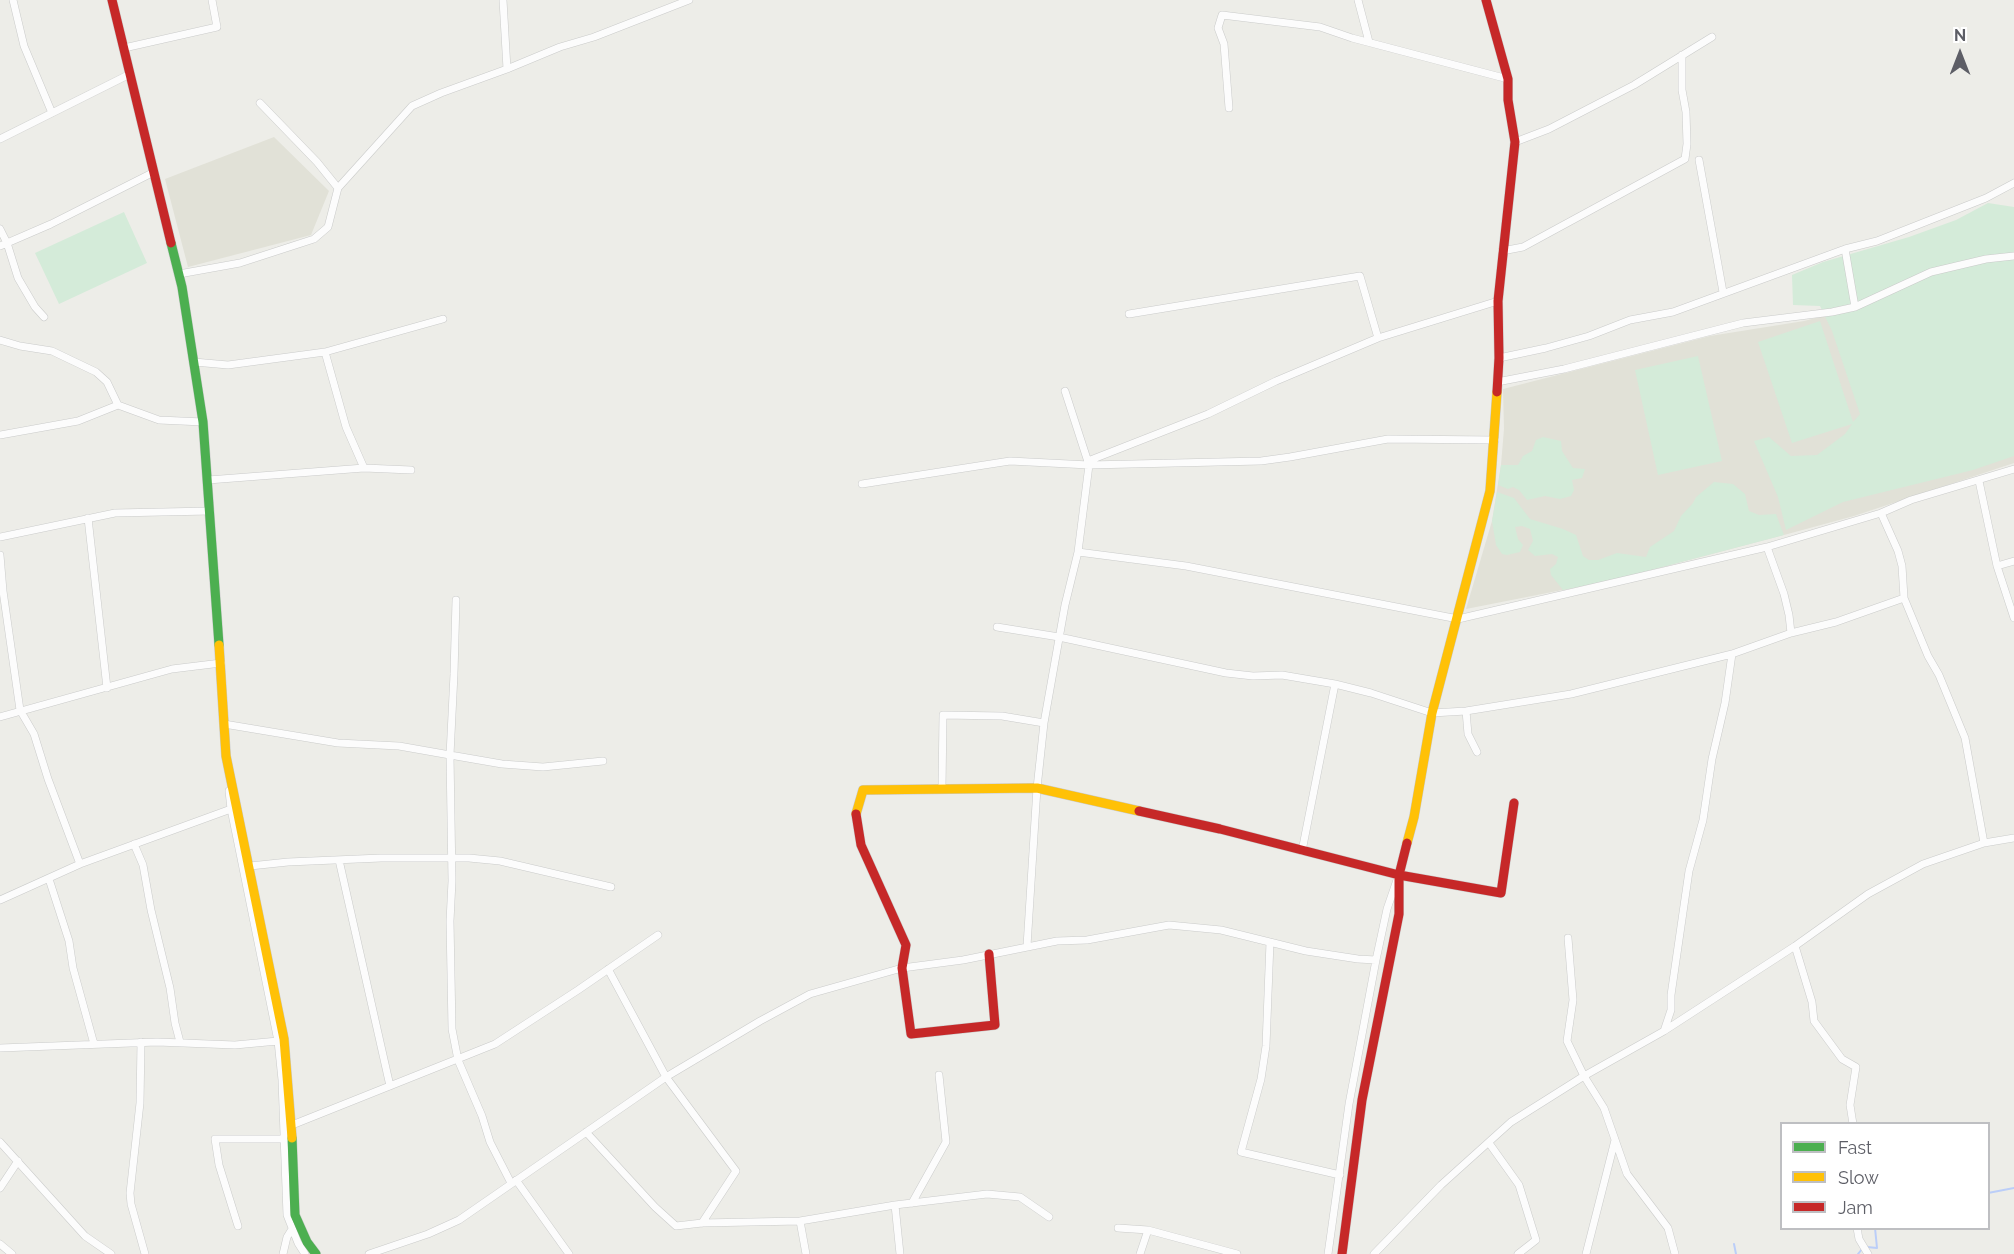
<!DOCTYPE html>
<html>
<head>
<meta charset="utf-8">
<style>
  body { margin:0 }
  #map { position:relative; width:2014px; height:1254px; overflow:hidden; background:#edede8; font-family:Raleway,sans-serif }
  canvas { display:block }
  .legend { position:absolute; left:1780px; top:1122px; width:210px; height:108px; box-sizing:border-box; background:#fff; border:2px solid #bebfc2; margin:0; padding:8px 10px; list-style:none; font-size:18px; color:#5d5e66 }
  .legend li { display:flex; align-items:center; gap:12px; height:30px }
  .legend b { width:30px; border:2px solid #bebfc2 }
  .north { position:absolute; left:1930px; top:24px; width:60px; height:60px; -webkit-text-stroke:4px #fff; paint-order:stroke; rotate:0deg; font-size:16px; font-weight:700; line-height:24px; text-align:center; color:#5d5e66 }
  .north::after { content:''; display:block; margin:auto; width:21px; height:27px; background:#5d5e66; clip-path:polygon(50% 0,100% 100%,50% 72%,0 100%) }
</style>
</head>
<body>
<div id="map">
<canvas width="2014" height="1254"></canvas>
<ul class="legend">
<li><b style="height:8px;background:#4caf50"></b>Fast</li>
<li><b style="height:8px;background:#ffc107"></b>Slow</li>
<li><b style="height:8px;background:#c62828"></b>Jam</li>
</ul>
<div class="north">N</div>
</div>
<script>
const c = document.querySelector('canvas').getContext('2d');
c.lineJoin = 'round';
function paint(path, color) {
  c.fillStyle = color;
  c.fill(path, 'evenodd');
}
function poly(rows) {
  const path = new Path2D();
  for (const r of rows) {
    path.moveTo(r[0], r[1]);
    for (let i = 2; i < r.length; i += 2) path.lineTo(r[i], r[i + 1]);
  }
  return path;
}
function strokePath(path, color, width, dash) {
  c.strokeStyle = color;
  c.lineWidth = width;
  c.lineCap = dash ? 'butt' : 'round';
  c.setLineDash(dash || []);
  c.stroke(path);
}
paint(poly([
  [274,137,329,191,311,235,188,267,165,179],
  [2014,267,2014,463,1854,516,1784,535,1613,580,1466,609,1492,521,1501,465,1504,429,1503,389,1710,336,1804,321]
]), '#e1e1d7');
paint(poly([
  [1988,203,2014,207,2014,456,1973,470,1843,502,1786,530,1778,497,1754,441,1769,437,1791,456,1817,455,1845,434,1852,424,1792,443,1758,342,1820,321,1853,422,1860,414,1832,331,1820,306,1793,305,1792,275,1823,262,1909,237,1956,220],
  [124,212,147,263,59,304,35,253],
  [1698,356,1722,461,1658,475,1635,370],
  [1543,437,1561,441,1562,451,1573,468,1585,469,1582,478,1572,480,1574,490,1571,496,1560,499,1545,496,1527,500,1519,490,1513,487,1508,489,1498,485,1501,465,1518,465,1523,456,1532,451,1536,440],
  [1714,482,1733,484,1745,494,1749,511,1759,515,1776,514,1784,535,1613,580,1563,590,1551,575,1550,569,1556,564,1558,557,1552,554,1535,556,1528,550,1533,541,1530,529,1522,526,1515,527,1518,539,1523,545,1520,552,1507,555,1502,554,1496,545,1492,521,1497,492,1514,498,1530,519,1563,529,1576,535,1583,556,1589,560,1598,560,1617,553,1646,557,1650,547,1674,531,1681,516,1693,503,1696,497]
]), '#d4ebd9');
strokePath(poly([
  [1988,1193,2014,1188],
  [1734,1244,1736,1254],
  [1867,1247,1877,1248,1875,1228],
  [1858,1254,1862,1249]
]), '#bbcef8', 2);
const street = poly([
  [13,0,24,46,52,113],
  [503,0,507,69],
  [1358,0,1369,42],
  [124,48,217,27,212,0],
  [260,103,317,162,338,188],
  [1229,108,1224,44,1218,28,1222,15,1320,27,1352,38,1508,79],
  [0,139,130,74],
  [1515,142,1549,129,1634,85,1712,37],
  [1699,160,1723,292],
  [0,229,7,243,18,278,35,307,44,317],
  [0,246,51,224,154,172],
  [1845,249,1855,307],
  [1502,251,1523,247,1685,159,1687,144,1686,112,1682,90,1682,55],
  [179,274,240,263,314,239,328,227,338,188,412,106,441,93,507,69,560,47,594,37,689,0],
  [1129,314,1360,276,1378,338],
  [0,340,20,346,52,351,96,372,107,382,118,405],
  [325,352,346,427,364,468],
  [1499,358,1546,348,1589,336,1630,320,1673,312,1845,249,1877,241,1986,198,2014,183],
  [194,362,228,365,325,352,443,319],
  [1497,382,1564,369,1743,323,1832,312,1855,307,1931,272,1986,259,2014,256],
  [0,435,78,421,118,405,159,420,203,422],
  [1088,461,1208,414,1276,381,1378,338,1498,301],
  [208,480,364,468,411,470],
  [1979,481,1997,566,2014,618],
  [862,484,1010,461,1089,465,1261,461,1290,457,1388,439,1495,440],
  [1881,513,1898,551,1902,566,1904,598,1928,656,1939,675,1965,738,1984,843],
  [88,518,107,688],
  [0,537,115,513,210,511],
  [1767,547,1784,594,1789,615,1791,633],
  [1078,552,1186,566,1458,619,1767,547,1881,513,1911,500,2014,469],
  [0,555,3,591,20,710,34,734,48,779,80,864],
  [1997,566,2014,561],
  [456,600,454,674,450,755,502,764,543,767,603,761],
  [997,627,1059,637,1226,673,1253,676,1282,675,1335,684,1371,693,1432,713,1466,711,1571,694,1732,654,1791,633,1836,622,1904,598],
  [1466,711,1468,734,1477,752],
  [0,717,172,669,221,663],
  [224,724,338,743,399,746,450,755,452,881,450,921,452,1029,458,1060,482,1116,490,1142,511,1183],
  [942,788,943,715,1002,716,1044,723],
  [229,791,231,809,278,1041,282,1080,287,1215,298,1243,305,1254],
  [134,844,143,865,151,910,170,988,175,1023,180,1042],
  [1302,851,1335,684],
  [339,860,390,1086],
  [250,866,288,862,381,858,469,858,500,861,611,887],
  [49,879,69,941,73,968,94,1044],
  [0,900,80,864,231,809],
  [1568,938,1573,1000,1567,1041,1584,1076,1604,1108,1627,1174,1668,1228,1675,1254],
  [1270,942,1266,1046,1261,1079,1241,1152,1340,1175],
  [1027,946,1037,788,1044,723,1065,605,1078,552,1089,465,1065,391],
  [1795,946,1812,1002,1814,1021,1842,1059,1856,1067,1850,1105,1853,1124],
  [608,969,666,1077,736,1171,702,1223],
  [1664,1031,1671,1010,1671,995,1689,871,1703,820,1712,759,1725,703,1732,654],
  [141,1042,140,1103,130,1193,131,1204,145,1254],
  [0,1048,157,1042,235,1045,278,1041],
  [292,1125,495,1044,578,990,658,935],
  [586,1132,655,1207,676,1226,702,1223,800,1221,895,1205,987,1194,1020,1197,1049,1217],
  [0,1142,85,1236,111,1254],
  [1489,1143,1519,1185,1536,1240,1518,1254],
  [516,1180,569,1254],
  [0,1188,18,1161],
  [912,1203,946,1142,939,1075],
  [895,1205,900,1254],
  [800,1221,806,1254],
  [238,1226,219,1165,215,1139,285,1139],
  [1118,1228,1148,1230,1237,1254],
  [1857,1228,1859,1239,1868,1254],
  [0,1244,12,1254],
  [283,1254,287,1237,292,1229],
  [369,1254,428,1234,459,1220,666,1077,760,1021,810,994,902,968,963,960,1057,941,1087,940,1169,925,1221,930,1306,951,1358,959,1376,960],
  [1140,1254,1148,1230],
  [1328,1254,1349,1104,1376,960,1387,909,1397,880],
  [1374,1254,1441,1185,1511,1122,1584,1076,1664,1031,1795,946,1868,894,1923,864,1984,843,2014,838],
  [1586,1254,1615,1140]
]);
const fast = poly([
  [171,243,182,287,203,422,219,645],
  [292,1138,295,1215,307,1242,316,1254]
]);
const slow = poly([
  [219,645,226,756,284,1039,292,1138],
  [856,814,863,790,1037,788,1139,811],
  [1407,843,1414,817,1432,713,1490,491,1497,392]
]);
const jam = poly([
  [112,0,171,243],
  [1486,0,1508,79,1508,100,1515,142,1498,301,1499,358,1497,392],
  [1139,811,1220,829,1399,875,1501,893,1514,803],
  [856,814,861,845,906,945,902,968,911,1034,995,1025,989,954],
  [1342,1254,1362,1100,1399,914,1399,875,1407,843]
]);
strokePath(street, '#cacbca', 8);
strokePath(fast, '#c9caca', 10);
strokePath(slow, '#c9caca', 10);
strokePath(jam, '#c9caca', 10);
strokePath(street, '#fcfcfc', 7);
strokePath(fast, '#4caf50', 9);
strokePath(slow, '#ffc107', 9);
strokePath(jam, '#c62828', 9);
</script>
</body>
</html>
